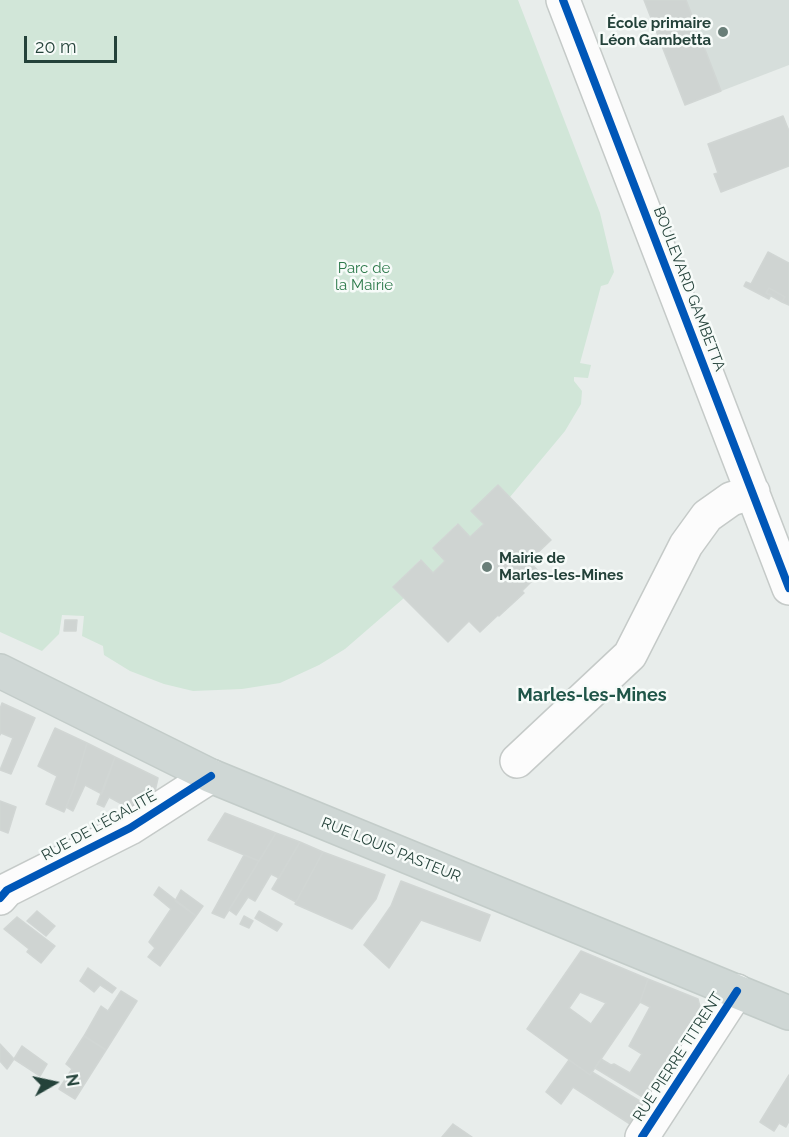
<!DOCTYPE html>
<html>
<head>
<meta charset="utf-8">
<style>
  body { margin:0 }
  #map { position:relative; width:789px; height:1137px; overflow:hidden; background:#e8edeb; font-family:Raleway,sans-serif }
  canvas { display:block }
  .north { position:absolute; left:24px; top:1053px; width:60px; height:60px; -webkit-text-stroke:4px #f7fbf9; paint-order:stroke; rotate:81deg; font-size:16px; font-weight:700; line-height:24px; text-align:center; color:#24423a }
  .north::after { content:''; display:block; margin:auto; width:21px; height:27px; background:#24423a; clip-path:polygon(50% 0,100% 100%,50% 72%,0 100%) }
  .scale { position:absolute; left:24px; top:36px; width:93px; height:27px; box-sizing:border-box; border:3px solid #24423a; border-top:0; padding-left:8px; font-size:18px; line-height:21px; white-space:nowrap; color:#24423a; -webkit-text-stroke:4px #f7fbf9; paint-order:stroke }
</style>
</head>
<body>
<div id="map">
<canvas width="789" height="1137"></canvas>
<div class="north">N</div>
<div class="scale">20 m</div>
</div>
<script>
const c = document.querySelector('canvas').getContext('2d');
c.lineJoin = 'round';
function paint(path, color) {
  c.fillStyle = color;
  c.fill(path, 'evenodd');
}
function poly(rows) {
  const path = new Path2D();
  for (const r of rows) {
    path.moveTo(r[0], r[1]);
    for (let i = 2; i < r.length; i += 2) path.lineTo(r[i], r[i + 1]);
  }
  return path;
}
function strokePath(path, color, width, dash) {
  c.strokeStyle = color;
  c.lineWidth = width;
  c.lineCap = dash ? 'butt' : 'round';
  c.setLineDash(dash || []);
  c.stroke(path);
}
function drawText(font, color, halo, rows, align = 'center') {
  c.font = font + ' Raleway,sans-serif';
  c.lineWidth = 5;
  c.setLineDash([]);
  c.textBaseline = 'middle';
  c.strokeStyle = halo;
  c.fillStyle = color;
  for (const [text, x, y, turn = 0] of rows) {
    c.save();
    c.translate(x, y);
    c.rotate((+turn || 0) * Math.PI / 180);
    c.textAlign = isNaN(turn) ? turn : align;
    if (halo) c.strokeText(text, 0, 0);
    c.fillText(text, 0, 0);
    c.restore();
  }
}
paint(poly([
  [644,0,789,0,789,65,685,105]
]), '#d6dedb');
paint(poly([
  [0,0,518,0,600,213,614,272,608,284,601,286,580,363,591,365,588,378,574,377,574,381,582,391,581,404,565,431,510,497,471,511,484,524,470,537,457,524,433,548,445,561,433,573,420,560,393,587,404,598,345,649,319,665,280,683,242,689,193,691,164,684,130,671,104,655,103,646,82,636,84,616,62,615,59,634,42,651,0,632]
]), '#d1e6d8');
const building = poly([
  [644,0,686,0,721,91,685,105,644,0],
  [783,116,789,131,789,166,721,192,714,174,718,173,708,144,783,116],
  [768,252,789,263,789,305,782,302,785,297,769,288,766,293,771,295,769,299,744,286,746,282,751,284,768,252],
  [769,288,785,297,782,302,766,293,769,288],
  [498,485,551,540,529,561,540,573,522,591,524,593,499,616,498,615,480,632,469,621,448,642,393,587,421,560,433,573,445,561,433,548,458,524,470,537,484,524,471,511,498,485],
  [65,620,77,620,76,631,64,631,65,620],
  [2,703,35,718,11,774,0,770,13,738,1,733,0,735,0,709,2,703],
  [55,728,87,743,74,788,64,812,46,804,57,776,38,766,55,728],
  [87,743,115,757,102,794,85,785,73,811,66,807,74,788,87,743],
  [115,757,158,778,154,796,129,808,109,797,104,807,97,804,115,757],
  [0,801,16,807,8,833,0,830,0,801],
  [225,813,276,833,259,861,208,840,225,813],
  [276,833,300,842,279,878,271,874,255,901,248,897,236,915,229,910,276,833],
  [300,842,323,852,296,902,272,889,300,842],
  [323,852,385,875,376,899,352,929,295,904,323,852],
  [244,855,259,861,224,918,212,913,244,855],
  [401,881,490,915,480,941,421,920,389,968,364,945,391,906,401,881],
  [159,887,196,916,160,966,148,957,155,948,149,942,171,909,154,895,159,887],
  [181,890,203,906,196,916,175,901,181,890],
  [37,911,55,926,46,936,27,921,37,911],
  [259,911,282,924,277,931,255,918,259,911],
  [244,916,253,921,249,928,240,924,244,916],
  [17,917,55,946,41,963,27,952,29,949,4,929,17,917],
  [581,951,648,979,640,1002,590,1075,527,1029,581,951],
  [580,992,606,1003,591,1024,569,1008,580,992],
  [88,968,116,988,112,993,100,985,94,992,80,981,88,968],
  [648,979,698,999,701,1011,646,1099,595,1068,601,1059,611,1065,614,1064,630,1073,642,1054,629,1046,650,1007,640,1002,648,979],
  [121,991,137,1001,106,1050,84,1036,101,1006,108,1011,121,991],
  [84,1036,106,1050,75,1099,59,1089,72,1069,66,1064,84,1036],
  [0,1044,14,1059,7,1069,0,1061,0,1044],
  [22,1046,47,1064,40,1076,14,1059,22,1046],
  [569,1060,590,1075,592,1072,643,1103,630,1124,573,1087,561,1104,546,1092,569,1060],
  [789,1075,789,1121,786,1127,779,1123,774,1131,760,1122,789,1075],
  [453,1124,472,1137,442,1137,453,1124]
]);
paint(building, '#cfd4d2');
strokePath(building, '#d1d6d4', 1.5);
const minor = poly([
  [563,0,789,588],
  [517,761,630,655,686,545,707,516,731,499,753,492],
  [0,898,7,890,130,828,211,776],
  [642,1137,737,991]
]);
const major = poly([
  [0,671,211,776,789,1013]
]);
strokePath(minor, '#c5cac8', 36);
strokePath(major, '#c3ccc9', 36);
strokePath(minor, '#fcfcfc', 33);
strokePath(major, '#cfd7d5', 33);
strokePath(poly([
  [563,0,789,588],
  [0,898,7,890,130,828,211,776],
  [642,1137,737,991]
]), '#0057b8', 8);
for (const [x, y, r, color] of [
  [723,32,6,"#697e78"],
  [487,567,6,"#697e78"]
]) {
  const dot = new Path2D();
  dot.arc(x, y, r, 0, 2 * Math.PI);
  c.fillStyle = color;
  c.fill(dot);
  strokePath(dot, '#f7fbf9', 2);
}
drawText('bold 15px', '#24423a', '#f7fbf9', [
  ["École primaire",711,23],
  ["Léon Gambetta",711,40],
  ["Mairie de",499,558,"left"],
  ["Marles-les-Mines",499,575,"left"]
], 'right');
drawText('15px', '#2d7a4b', '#f7fbf9', [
  ["Parc de",364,268],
  ["la Mairie",364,285]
]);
drawText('15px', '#24423a', '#f7fbf9', [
  ["BOULEVARD GAMBETTA",689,289,69],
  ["RUE DE L'ÉGALITÉ",99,826,-29],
  ["RUE LOUIS PASTEUR",391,850,22],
  ["RUE PIERRE TITRENT",678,1057,-57]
]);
drawText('bold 18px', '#1f5548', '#f7fbf9', [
  ["Marles-les-Mines",592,696]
]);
</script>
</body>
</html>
